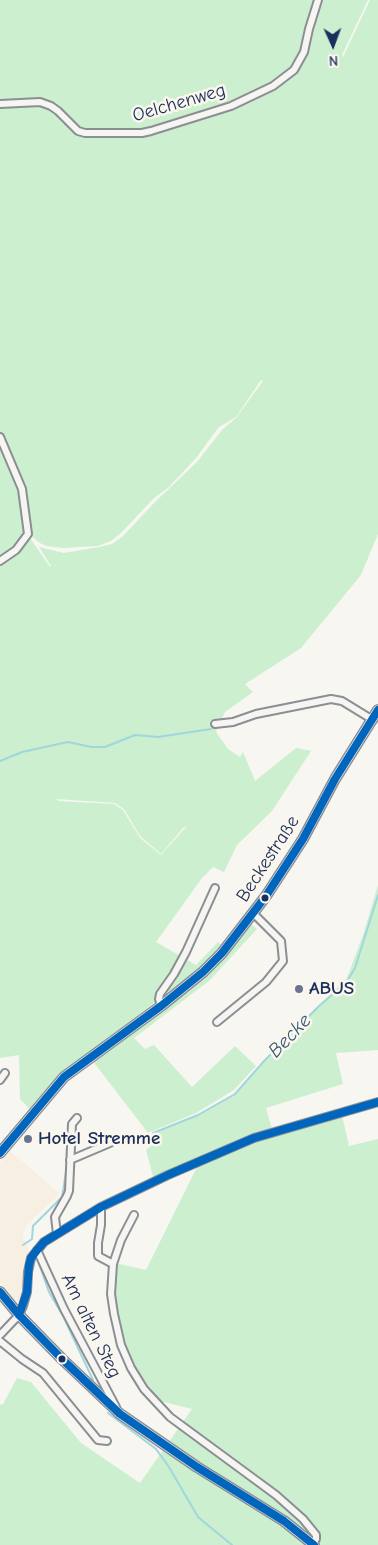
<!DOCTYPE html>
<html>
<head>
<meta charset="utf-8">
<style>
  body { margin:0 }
  #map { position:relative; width:378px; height:1545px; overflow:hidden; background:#f8f6f0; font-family:"Comic Neue",sans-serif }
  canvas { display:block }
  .north { position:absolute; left:308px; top:20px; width:50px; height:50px; -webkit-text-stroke:4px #fbf7ec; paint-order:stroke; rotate:178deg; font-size:14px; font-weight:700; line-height:20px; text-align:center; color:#1b2f5e }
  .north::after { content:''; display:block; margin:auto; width:18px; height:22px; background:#1b2f5e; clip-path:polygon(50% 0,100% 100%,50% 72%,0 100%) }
</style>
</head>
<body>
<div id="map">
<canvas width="378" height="1545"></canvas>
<div class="north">N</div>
</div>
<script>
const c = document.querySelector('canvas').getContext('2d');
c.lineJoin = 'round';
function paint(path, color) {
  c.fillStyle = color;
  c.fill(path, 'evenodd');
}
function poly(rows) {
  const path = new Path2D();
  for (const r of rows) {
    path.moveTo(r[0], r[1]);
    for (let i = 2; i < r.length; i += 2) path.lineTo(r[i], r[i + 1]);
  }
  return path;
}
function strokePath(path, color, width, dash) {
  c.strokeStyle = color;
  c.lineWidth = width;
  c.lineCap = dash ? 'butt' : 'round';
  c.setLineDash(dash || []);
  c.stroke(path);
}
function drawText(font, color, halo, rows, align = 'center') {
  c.font = font + ' "Comic Neue",sans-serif';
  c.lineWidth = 5;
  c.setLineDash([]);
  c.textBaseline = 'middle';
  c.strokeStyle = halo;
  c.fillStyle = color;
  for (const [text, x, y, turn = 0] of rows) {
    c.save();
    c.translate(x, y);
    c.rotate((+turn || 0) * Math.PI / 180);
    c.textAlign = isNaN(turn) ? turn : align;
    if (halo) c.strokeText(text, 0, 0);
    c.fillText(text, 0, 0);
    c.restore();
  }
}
paint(poly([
  [9,1150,60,1194,27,1224,22,1235,28,1247,24,1289,22,1297,17,1305,0,1282,0,1163]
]), '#f7efe1');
paint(poly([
  [0,0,317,0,298,61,283,79,231,105,151,130,79,131,51,105,0,103],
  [319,0,368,0,342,55,343,57,370,0,378,0,378,534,361,575,301,648,245,684,253,692,225,712,216,732,228,749,240,757,243,752,255,781,296,748,311,751,272,811,237,845,224,872,213,867,202,878,156,942,196,965,218,942,221,945,200,968,62,1073,30,1109,20,1099,19,1055,0,1058,0,562,28,535,50,567,51,566,39,547,64,553,99,547,112,544,123,536,156,501,197,462,222,430,236,418,263,381,261,380,236,417,219,427,196,458,169,487,153,499,121,533,111,541,98,546,64,548,46,546,40,543,29,534,24,488,0,435,0,105,40,103,50,106,77,132,142,133,261,93,300,61],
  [56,799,115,803,124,809,140,836,161,854,183,828,187,826,161,855,140,838,123,810,114,804,59,801],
  [0,443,20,489,25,534,15,549,0,558],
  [378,885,378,1050,336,1053,343,1084,266,1108,272,1129,253,1134,154,1180,146,1150,155,1143,149,1135,198,1115,236,1093,281,1042,347,978,363,935],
  [250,923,257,929,209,981,134,1038,145,1049,154,1045,192,1087,235,1046,256,1066,234,1090,196,1113,148,1133,92,1060,131,1034,206,974],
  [342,1115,349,1146,378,1139,378,1545,0,1545,0,1405,3,1404,17,1378,31,1382,81,1443,140,1483,192,1409,160,1401,126,1357,112,1294,115,1263,146,1270,197,1167,256,1141]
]), '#cbefcf');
strokePath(poly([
  [0,761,22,752,68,742,91,747,105,747,135,735,158,737,211,729],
  [153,1133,198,1115,235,1094,265,1060,319,1006,346,983,355,968,378,895],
  [23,1245,32,1239,33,1226,62,1197,66,1172],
  [38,1261,49,1292,63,1316,93,1380],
  [108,1413,156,1449,169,1467,198,1517,232,1545]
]), '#a0d6de', 2);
const street = poly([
  [0,104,40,102,51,106,58,111,78,131,85,133,142,133,151,131,231,106,273,86,294,70,304,52,309,29,318,0],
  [0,437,22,489,28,534,16,550,0,561],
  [215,724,233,722,256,714,331,699,342,701,373,720],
  [161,1006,159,999,160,994,174,974,186,952,215,888],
  [217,1022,266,982,283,961,281,941,253,913],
  [0,1080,5,1073],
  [70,1160,110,1143],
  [101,1207,101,1225,98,1243,98,1256,113,1264],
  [134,1215,121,1240,113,1264,111,1294,114,1314,121,1345,131,1368,144,1389,170,1417,276,1495,303,1519,316,1535,316,1539,313,1544],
  [57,1234,55,1217,67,1196,69,1191,72,1124,77,1118],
  [37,1250,64,1309,116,1407],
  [0,1335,19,1315,23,1306,27,1292,28,1272,31,1258,44,1242,57,1234,101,1207,168,1175,254,1138,378,1102],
  [0,1341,22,1359,43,1373,98,1440,107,1441]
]);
const secondary = poly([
  [0,1153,64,1077,161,1006,203,972,222,953,266,896,303,839,335,779,378,710],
  [0,1292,19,1315,62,1359,120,1414,197,1467,284,1521,314,1545]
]);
strokePath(street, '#8b8e94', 10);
strokePath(secondary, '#8b8e94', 12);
strokePath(street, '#f6f5f1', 6);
strokePath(secondary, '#f6f5f1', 9);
strokePath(poly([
  [0,1153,64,1077,161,1006,203,972,222,953,266,896,303,839,335,779,378,710],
  [0,1292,19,1315,62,1359,120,1414,197,1467,284,1521,314,1545],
  [19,1315,27,1292,29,1265,31,1258,37,1250,44,1242,101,1207,168,1175,254,1138,378,1102]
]), '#0065bd', 8);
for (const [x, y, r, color] of [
  [265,898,4.5,"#1b2f5e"],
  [299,989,5,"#687591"],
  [28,1139,5,"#687591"],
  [62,1359,4.5,"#1b2f5e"]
]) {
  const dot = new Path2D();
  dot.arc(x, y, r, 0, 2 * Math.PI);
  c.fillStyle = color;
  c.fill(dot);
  strokePath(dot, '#fbf7ec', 2);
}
drawText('19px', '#1b2f5e', '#fbf7ec', [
  ["Oelchenweg",179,103,-16],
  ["Beckestraße",268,859,-57],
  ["Am alten Steg",91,1326,64]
]);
drawText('bold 19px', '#1b2f5e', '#fbf7ec', [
  ["ABUS",309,989],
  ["Hotel Stremme",38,1139]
], 'left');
drawText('italic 20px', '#33567c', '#fbf7ec', [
  ["Becke",290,1036,-46]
]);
</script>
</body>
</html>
